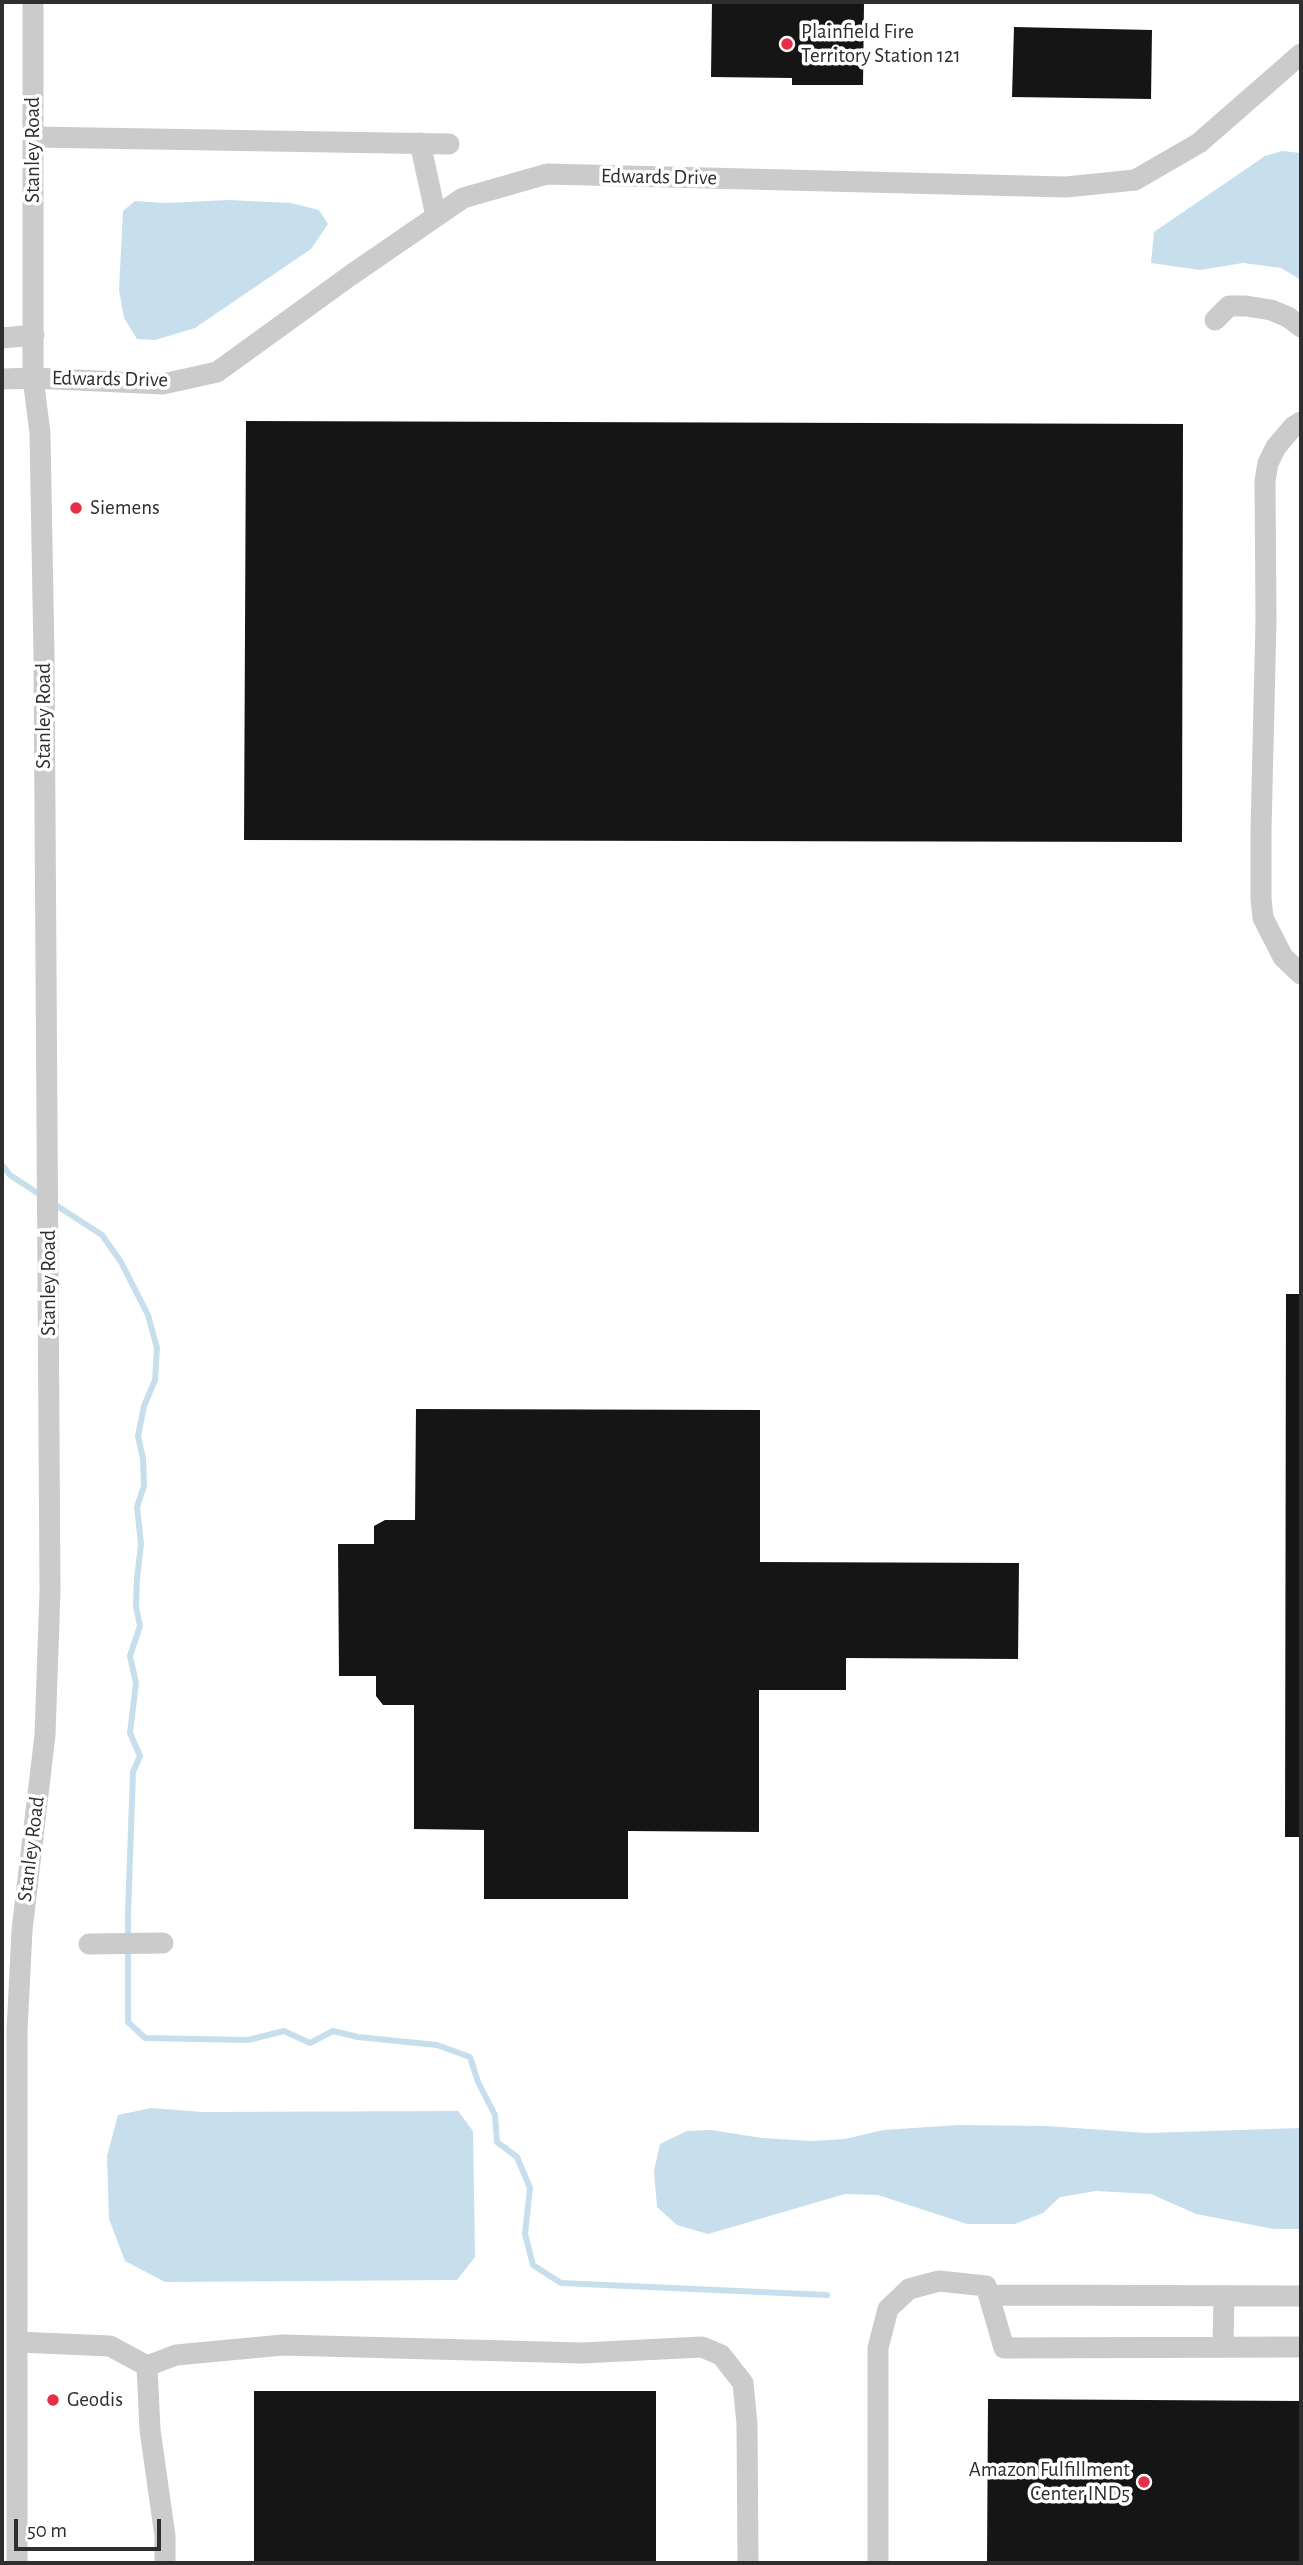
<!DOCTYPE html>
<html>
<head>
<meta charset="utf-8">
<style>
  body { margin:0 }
  #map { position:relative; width:1303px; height:2565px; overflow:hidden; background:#fff; font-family:"Alegreya Sans",sans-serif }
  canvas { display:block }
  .frame { position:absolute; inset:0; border:4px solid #2e2e2e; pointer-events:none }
  .scale { position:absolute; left:14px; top:2519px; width:147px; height:32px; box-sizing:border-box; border:4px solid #2e2e2e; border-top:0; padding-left:9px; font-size:21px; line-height:24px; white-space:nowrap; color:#2e2e2e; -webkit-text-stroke:5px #fff; paint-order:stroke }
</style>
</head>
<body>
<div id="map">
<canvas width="1303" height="2565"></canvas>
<div class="frame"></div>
<div class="scale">50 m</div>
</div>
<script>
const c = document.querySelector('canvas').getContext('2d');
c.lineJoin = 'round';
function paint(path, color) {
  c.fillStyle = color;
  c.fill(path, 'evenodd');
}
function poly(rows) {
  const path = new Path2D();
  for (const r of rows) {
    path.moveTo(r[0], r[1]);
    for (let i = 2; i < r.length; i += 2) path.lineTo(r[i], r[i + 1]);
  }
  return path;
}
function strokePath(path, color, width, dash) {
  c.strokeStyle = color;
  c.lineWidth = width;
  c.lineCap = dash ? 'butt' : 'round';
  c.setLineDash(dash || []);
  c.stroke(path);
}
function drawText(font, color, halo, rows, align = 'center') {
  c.font = font + ' "Alegreya Sans",sans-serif';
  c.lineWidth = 7;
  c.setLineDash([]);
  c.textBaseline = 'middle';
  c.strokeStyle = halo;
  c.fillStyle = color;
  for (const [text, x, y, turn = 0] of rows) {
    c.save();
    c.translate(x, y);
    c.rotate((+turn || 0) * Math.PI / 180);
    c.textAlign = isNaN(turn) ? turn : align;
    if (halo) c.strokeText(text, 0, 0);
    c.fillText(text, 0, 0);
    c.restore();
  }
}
paint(poly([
  [1282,151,1301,153,1301,280,1281,268,1243,263,1200,270,1151,263,1154,232,1265,156],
  [229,200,291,203,319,210,328,224,311,249,195,328,155,340,137,339,124,318,119,290,123,211,135,201,166,203],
  [151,2108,202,2112,458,2111,473,2131,475,2257,457,2280,165,2282,125,2261,109,2219,107,2156,118,2115],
  [959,2125,1046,2126,1147,2133,1301,2128,1301,2229,1274,2229,1196,2214,1151,2194,1096,2191,1060,2197,1043,2213,1015,2224,967,2224,878,2195,845,2194,708,2234,677,2225,657,2207,654,2171,660,2144,687,2131,711,2130,762,2138,812,2141,845,2139,883,2130]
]), '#c7dfec');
strokePath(poly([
  [2,1165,10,1175,42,1196],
  [51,1202,102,1235,121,1262,148,1315,157,1348,155,1380,144,1406,138,1436,143,1459,144,1486,137,1507,141,1544,137,1579,136,1606,140,1626,130,1656,136,1683,130,1733,140,1756,133,1772,128,1914,128,2022,145,2038,248,2040,284,2031,310,2043,333,2031,358,2037,437,2045,470,2057,478,2082,495,2115,497,2142,517,2157,530,2188,525,2234,533,2265,561,2283,827,2295]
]), '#c7dfec', 6);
paint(poly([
  [712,2,864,3,863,85,792,85,792,78,711,77],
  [1014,27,1152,30,1151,99,1012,97],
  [246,421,1183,424,1182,842,244,840],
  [1286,1294,1301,1294,1301,1837,1285,1837],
  [416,1409,760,1410,760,1562,1019,1563,1018,1659,846,1658,846,1690,759,1690,759,1832,628,1831,628,1899,484,1899,484,1830,414,1829,414,1705,383,1705,376,1696,376,1676,339,1676,338,1544,374,1544,374,1526,385,1520,415,1520],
  [254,2391,656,2391,656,2563,254,2563],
  [988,2399,1301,2401,1301,2563,987,2563]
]), '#151515');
strokePath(poly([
  [33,137,449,144],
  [420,143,436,216],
  [1215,320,1229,306,1246,306,1271,310,1288,317,1301,327],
  [2,338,34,335],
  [2,379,33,378,163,384,217,372,351,275,463,198,547,174,1066,187,1135,180,1199,143,1301,54],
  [1301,422,1293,427,1276,447,1268,463,1265,481,1266,620,1261,831,1261,898,1263,918,1283,957,1301,974],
  [89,1944,163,1943],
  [989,2295,1301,2296],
  [17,2342,110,2346,147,2366,176,2355,283,2345,582,2353,702,2347,721,2355,743,2383,747,2424,748,2563],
  [1223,2347,1224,2296],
  [147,2366,150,2430,165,2536,165,2563],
  [17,2563,17,2031,22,1930,45,1735,50,1591,44,656,40,433,33,378,33,2],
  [878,2563,878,2348,888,2309,909,2289,939,2281,986,2286,1004,2348,1301,2347]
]), '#cbcbcb', 21);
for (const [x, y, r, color] of [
  [787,44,7,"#e62f46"],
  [76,508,7,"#e62f46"],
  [53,2400,7,"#e62f46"],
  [1144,2482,7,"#e62f46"]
]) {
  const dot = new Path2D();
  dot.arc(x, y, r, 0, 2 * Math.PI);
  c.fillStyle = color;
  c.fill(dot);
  strokePath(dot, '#fff', 2.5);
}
drawText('21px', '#2e2e2e', '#fff', [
  ["Plainfield Fire",801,32],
  ["Territory Station 121",801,56],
  ["Siemens",90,508],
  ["Geodis",67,2400],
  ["Amazon Fulfillment",1130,2470,"right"],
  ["Center IND5",1130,2494,"right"]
], 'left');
drawText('21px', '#2e2e2e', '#fff', [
  ["Stanley Road",33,150,-90],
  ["Edwards Drive",659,177,1],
  ["Edwards Drive",110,379,1],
  ["Stanley Road",44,716,-90],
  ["Stanley Road",49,1283,-90],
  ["Stanley Road",31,1849,-83]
]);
</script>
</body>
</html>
